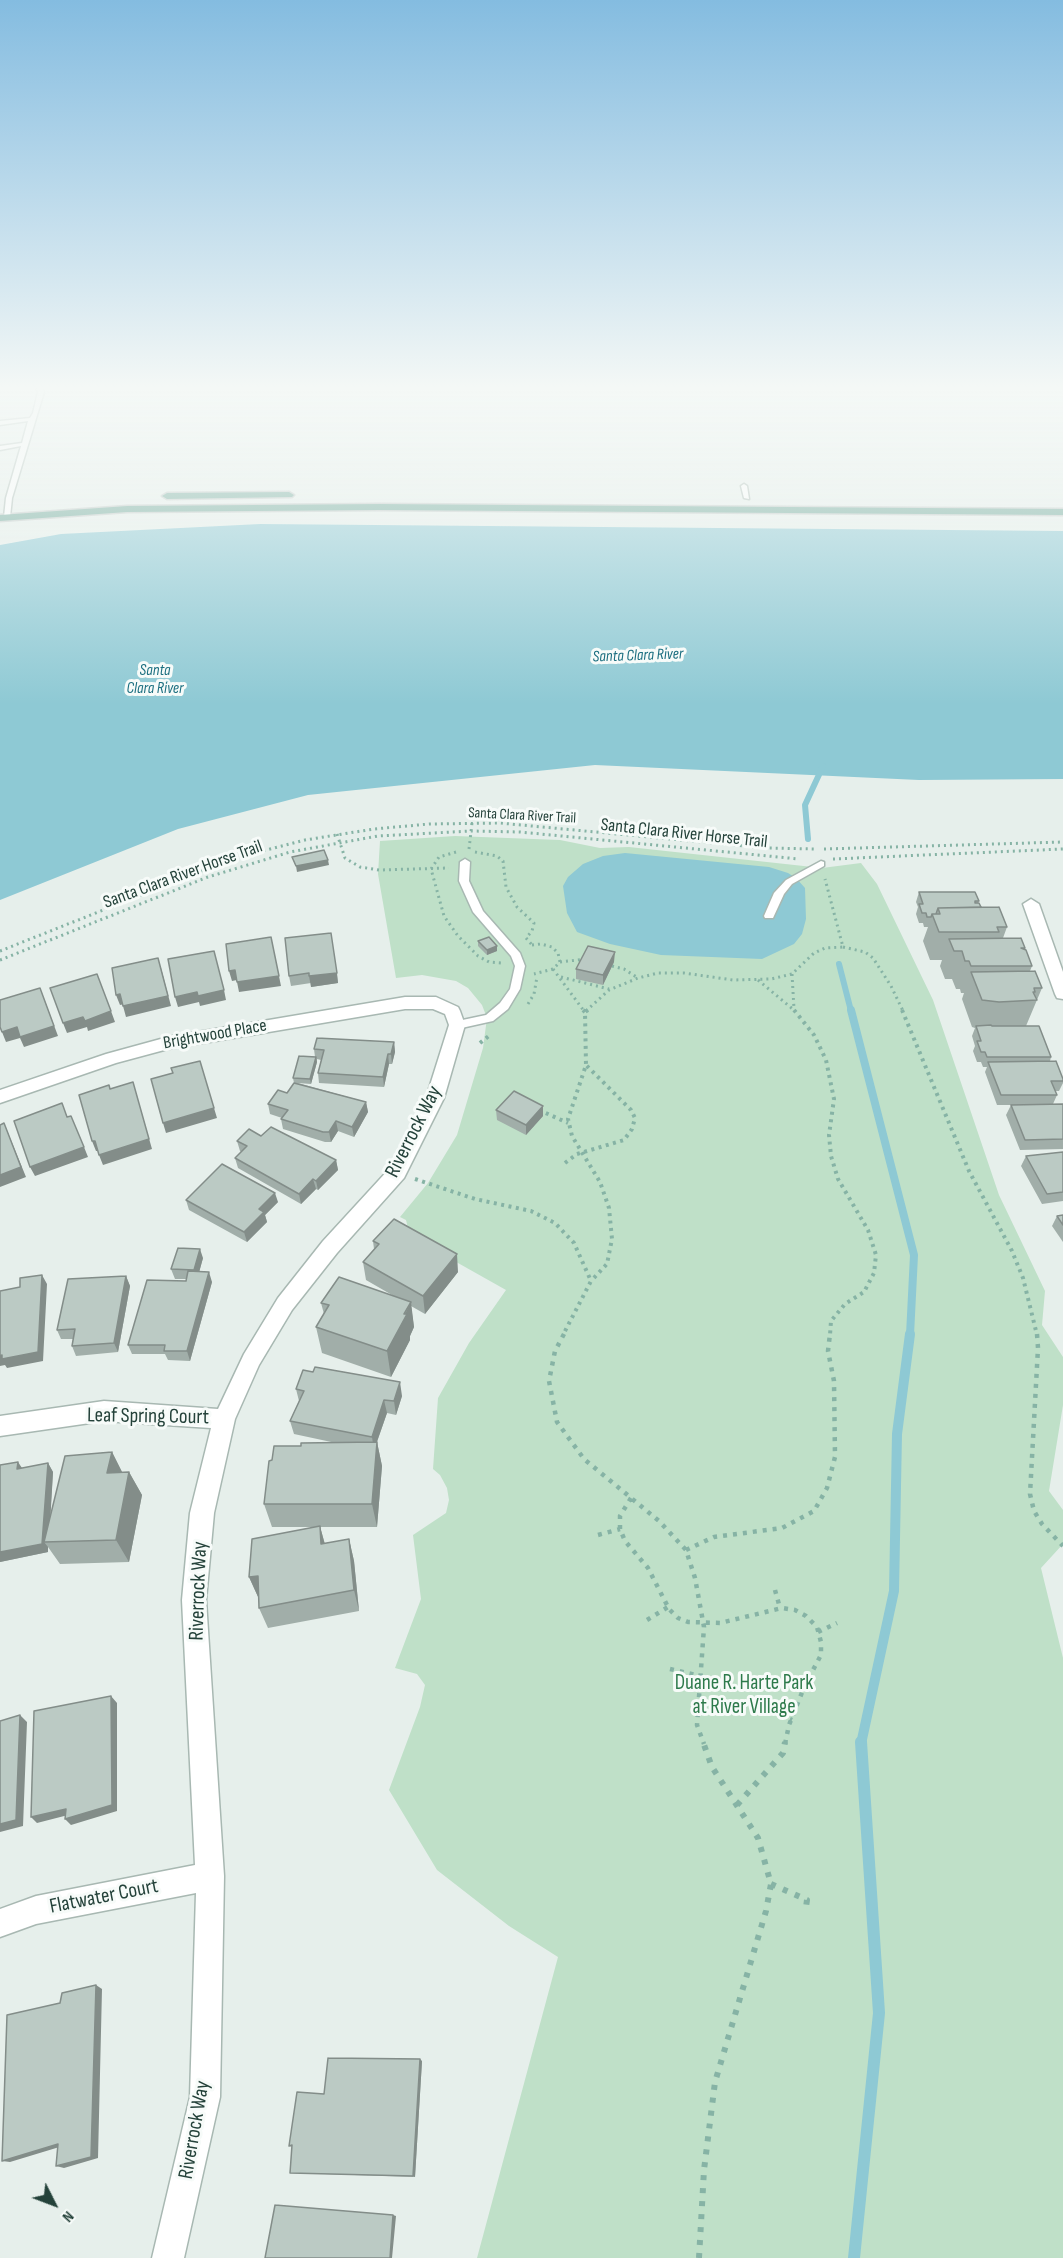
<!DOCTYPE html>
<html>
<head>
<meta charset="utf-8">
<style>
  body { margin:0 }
  #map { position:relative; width:1063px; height:2258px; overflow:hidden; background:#e6efeb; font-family:"Sofia Sans Condensed",sans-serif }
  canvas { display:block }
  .north { position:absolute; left:24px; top:2174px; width:60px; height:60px; -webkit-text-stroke:4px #f7fbf9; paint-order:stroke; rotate:132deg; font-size:16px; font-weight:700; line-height:24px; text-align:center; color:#24423a }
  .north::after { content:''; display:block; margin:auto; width:21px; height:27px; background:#24423a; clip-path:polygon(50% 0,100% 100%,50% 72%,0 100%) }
</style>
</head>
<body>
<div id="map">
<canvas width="1063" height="2258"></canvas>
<div class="north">N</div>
</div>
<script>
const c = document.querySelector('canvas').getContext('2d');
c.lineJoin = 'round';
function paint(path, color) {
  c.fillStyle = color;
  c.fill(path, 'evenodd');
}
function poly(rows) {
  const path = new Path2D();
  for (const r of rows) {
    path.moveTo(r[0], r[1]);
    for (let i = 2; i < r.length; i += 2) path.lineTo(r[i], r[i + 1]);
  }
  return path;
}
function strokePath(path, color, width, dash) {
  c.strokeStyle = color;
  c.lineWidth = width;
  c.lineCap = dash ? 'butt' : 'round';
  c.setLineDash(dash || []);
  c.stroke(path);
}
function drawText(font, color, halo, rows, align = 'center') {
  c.font = font + ' "Sofia Sans Condensed",sans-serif';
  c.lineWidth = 6;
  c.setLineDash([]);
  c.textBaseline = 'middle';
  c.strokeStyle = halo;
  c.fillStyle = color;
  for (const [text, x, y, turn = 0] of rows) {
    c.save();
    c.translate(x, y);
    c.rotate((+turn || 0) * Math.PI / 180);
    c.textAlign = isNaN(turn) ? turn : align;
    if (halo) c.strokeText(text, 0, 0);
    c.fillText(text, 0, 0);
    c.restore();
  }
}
paint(poly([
  [455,836,560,840,600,848,629,847,822,868,861,863,877,884,933,1000,999,1195,1045,1291,1042,1325,1063,1357,1063,1405,1049,1491,1063,1510,1063,1544,1041,1568,1063,1658,1063,2258,477,2258,558,1957,509,1926,437,1870,389,1790,420,1707,425,1685,417,1674,395,1668,421,1599,413,1535,446,1513,449,1500,447,1488,440,1475,433,1469,438,1398,469,1343,506,1290,410,1236,406,1220,400,1217,428,1183,457,1135,483,1048,487,1018,482,1005,468,988,456,981,422,975,396,978,378,874,380,841]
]), '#bfe0c8');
paint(poly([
  [260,524,1063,531,1063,779,919,780,595,765,308,795,178,829,0,900,0,545,61,534],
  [625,853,769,867,788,873,796,878,805,888,806,919,802,934,794,944,762,959,661,955,610,944,577,932,567,913,563,886,568,877,583,864,603,856]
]), '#8ec9d4');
strokePath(poly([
  [808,839,805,805,823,766],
  [839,964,851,1011]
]), '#8ec9d4', 6);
strokePath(poly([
  [851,1010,914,1255,910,1335]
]), '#8ec9d4', 8);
strokePath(poly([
  [861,1744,894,1591,897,1434,910,1334]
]), '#8ec9d4', 10);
strokePath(poly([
  [854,2258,879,2013,861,1742]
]), '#8ec9d4', 12);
const lane = poly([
  [36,388,42,388,44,392,12,498,10,517,7,519,4,517,6,498,21,446,0,450,0,446,22,443,28,421,0,425,0,421,30,418,33,413,38,392,36,388],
  [744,484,747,486,749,499,744,498,741,486,744,484],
  [465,859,470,862,469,881,483,911,520,953,525,966,520,989,508,1009,493,1021,457,1029,453,1028,451,1025,453,1022,486,1015,500,1003,510,989,515,966,511,956,473,912,459,881,460,862,465,859],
  [821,861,824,862,824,866,792,884,784,894,773,918,765,918,764,916,774,893,786,880,821,861]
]);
const street = poly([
  [1031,899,1039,904,1063,972,1063,999,1057,998,1055,994,1023,904,1031,899],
  [405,997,436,997,458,1007,460,1011,465,1025,444,1098,404,1178,337,1253,292,1310,259,1365,235,1419,214,1513,206,1600,224,1876,220,2097,184,2258,152,2258,190,2097,196,1893,36,1924,0,1937,0,1909,36,1896,195,1865,182,1600,190,1513,211,1428,104,1421,0,1436,0,1416,104,1401,218,1409,244,1354,278,1298,323,1241,390,1168,426,1098,449,1025,445,1014,433,1009,405,1009,168,1049,116,1063,0,1103,0,1090,106,1054,168,1037,405,997]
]);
const primary = poly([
  [289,492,294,495,292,497,167,499,162,496,167,493,289,492],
  [380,504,1063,509,1063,515,380,510,127,512,0,521,0,515,127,506,380,504]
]);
strokePath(lane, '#a8b8b2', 3);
strokePath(street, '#a8b8b2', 3);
strokePath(primary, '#c2cac8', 3);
strokePath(poly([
  [337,834,345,858,360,867,379,870,449,868],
  [469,849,472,823],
  [824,849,1063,842],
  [456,852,439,857,431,869,444,916,458,936,478,956,489,962,501,963],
  [475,852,497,856,503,861,506,887,517,907,534,923,532,931,526,938,532,945],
  [833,859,1063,849],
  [532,945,541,944,552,947,558,953,560,962,553,969,534,974],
  [843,947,865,952,873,958,891,986,903,1011],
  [0,951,232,859,305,840,374,829,429,824,500,823,766,848,817,849],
  [0,960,208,877,290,852,378,836,471,831,520,832,799,859],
  [560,962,586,959],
  [612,966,624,969,638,978],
  [553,969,584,1011],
  [792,974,794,1009],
  [561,977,609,989],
  [758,980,795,1011],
  [528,1004,534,994,537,977],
  [586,1011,609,990,638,978,658,973,684,973,733,980,771,979,792,974,814,953,825,948,843,947,825,879]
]), '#86b3a5', 3, [2, 4]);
strokePath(poly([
  [583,1010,585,1012],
  [588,1010,585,1012,586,1065,568,1119,572,1136,600,1182,609,1208,612,1239,607,1264,591,1281],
  [794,1010,814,1035,826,1060,834,1099,829,1135,831,1156,838,1179,868,1230,876,1255,874,1273,864,1292,845,1304,831,1321,830,1335],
  [902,1010,969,1171,1012,1251,1023,1278,1037,1335],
  [480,1043,490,1035],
  [539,1110,568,1123],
  [565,1163,577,1154,624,1140,632,1129,635,1118,631,1110,586,1065],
  [415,1179,475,1199,531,1211,555,1223,574,1243,591,1281,563,1335]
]), '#86b3a5', 4, [3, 4.5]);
strokePath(poly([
  [564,1334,555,1351,549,1381,557,1422,584,1459,659,1521,686,1550,695,1578,704,1627,697,1725,704,1744],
  [1037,1334,1038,1348,1030,1494,1034,1511,1042,1524,1063,1546],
  [631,1498,620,1516,620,1529,625,1541,648,1568,669,1609,678,1618,688,1622,720,1623,782,1608,795,1610,806,1616,817,1627,821,1642,821,1655,805,1685,789,1725,785,1744],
  [598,1535,620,1529],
  [686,1550,714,1537,782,1528,814,1511,827,1488,835,1457,834,1381,828,1351,830,1334],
  [775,1590,780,1608],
  [647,1620,668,1607],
  [818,1632,837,1623],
  [670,1669,700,1676],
  [772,1710,792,1720]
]), '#86b3a5', 4.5, [4, 6]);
strokePath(poly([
  [737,1805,783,1753,785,1742],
  [771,1884,807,1900,806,1907],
  [699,2258,704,2170,715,2082,766,1911,771,1884,758,1838,712,1767,703,1742]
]), '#86b3a5', 6, [5, 8]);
paint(lane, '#fff');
paint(street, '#fff');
paint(primary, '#6aa596');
paint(poly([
  [919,892,979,901,978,903,981,907,1007,927,1003,938,1025,948,1025,950,1032,966,1030,971,1042,988,1026,1026,1051,1057,1050,1061,1063,1079,1063,1083,1059,1091,1055,1091,1057,1095,1053,1104,1063,1104,1063,1149,1020,1150,1006,1115,1011,1105,1020,1105,997,1105,985,1072,987,1067,983,1067,981,1062,977,1062,973,1051,975,1046,972,1036,975,1028,972,1027,962,999,964,993,961,993,960,989,956,989,952,979,945,979,940,966,942,960,930,960,923,941,928,927,924,927,923,923,919,923,916,914,918,907,916,902],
  [331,933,338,983,311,987,311,983,291,986,289,976],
  [478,941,497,946,497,951,487,955,478,946],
  [614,962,603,985,576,979,576,969],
  [394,1042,395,1052,392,1064,389,1064,384,1087,319,1083,318,1073,321,1060,317,1059,317,1062,311,1084,298,1083,366,1102,368,1112,354,1137,338,1131,331,1142,325,1142,283,1129,281,1119,282,1118,270,1114,268,1104,287,1093,294,1083,293,1078,315,1057,314,1049],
  [543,1106,543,1116,526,1135,497,1120,496,1110],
  [261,1136,336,1160,338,1170,318,1190,316,1189,301,1204,238,1168,235,1158,241,1152,240,1151,237,1141],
  [1063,1152,1063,1201,1042,1204,1021,1166,1026,1156],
  [186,1200,278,1202,265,1215,267,1222,247,1242,189,1210],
  [1063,1215,1063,1242,1052,1226,1057,1216],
  [373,1241,458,1272,425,1314,411,1306,414,1327,410,1336,410,1340,391,1377,322,1353,316,1327,324,1314,321,1303,392,1295,366,1280,363,1262,374,1249],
  [203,1258,199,1272,212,1282,190,1361,168,1360,165,1354,132,1354,128,1345,186,1281,186,1279,175,1279,171,1269],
  [126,1276,130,1286,118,1352,76,1356,72,1346,73,1339,61,1339,57,1330],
  [296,1389,402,1396,396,1415,387,1413,377,1442,382,1466,377,1527,320,1527,325,1544,349,1539,354,1561,359,1611,268,1628,259,1608,259,1599,249,1577,317,1527,272,1527,264,1504,272,1460,301,1446,336,1443,294,1434,290,1421,299,1401],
  [112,1452,122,1472,129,1472,142,1495,129,1562,60,1564,48,1547,48,1552,0,1562,22,1468,48,1463,53,1472,50,1518],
  [422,2061,415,2177,294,2173,290,2173,292,2147,289,2146,324,2094]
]), '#a1aea9');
paint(poly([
  [328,860,329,865,297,872,296,866],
  [271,937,281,986,239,992,237,982],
  [497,946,497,951,487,955,487,950],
  [615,952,614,962,603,985,603,975],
  [161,968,171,1006,126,1017,123,1006],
  [235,970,237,980,232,981,229,971],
  [337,973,338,983,311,987,309,976],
  [40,988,58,1036,24,1047,20,1038,6,1042,2,1032],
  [224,990,226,1000,200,1006,199,1002,178,1007,175,997,197,992],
  [120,994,124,1004,120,1005,116,995],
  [111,1011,115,1022,88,1031,87,1027,67,1033,63,1023,83,1017],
  [394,1042,395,1052,392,1064,391,1054],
  [388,1054,389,1064,384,1087,383,1077],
  [316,1057,317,1062,311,1084,310,1079],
  [133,1082,152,1149,103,1165,99,1155],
  [366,1102,368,1112,354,1137,352,1127],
  [543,1106,543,1116,526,1135,526,1125],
  [214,1108,217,1118,166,1133,163,1123],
  [336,1121,338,1131,331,1142,329,1132],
  [4,1123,26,1177,0,1187,0,1175],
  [92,1141,95,1141,99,1151,96,1151],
  [84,1147,88,1157,35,1176,30,1167],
  [336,1160,338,1170,318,1190,316,1181],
  [313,1179,316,1189,301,1204,299,1194],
  [275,1193,278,1202,265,1215,267,1222,247,1242,244,1232,259,1209],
  [200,1249,203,1258,197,1280,194,1270],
  [457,1254,458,1272,425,1314,423,1296],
  [209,1272,212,1282,190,1361,187,1351],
  [42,1275,47,1284,43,1361,7,1368,5,1365,0,1366,0,1356],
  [126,1276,130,1286,118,1352,114,1343],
  [411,1302,414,1327,410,1336,410,1340,391,1377,387,1351],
  [400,1382,402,1396,396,1415,394,1401],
  [384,1400,387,1413,374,1450,372,1437],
  [377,1442,382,1466,377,1527,372,1504],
  [112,1452,124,1476,107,1473],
  [18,1462,24,1471,17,1469],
  [48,1463,53,1472,49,1542,44,1542,48,1547,48,1552,0,1562,0,1552],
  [129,1472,142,1495,129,1562,116,1540],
  [320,1526,326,1549,321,1544],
  [349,1539,354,1561,359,1611,354,1590],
  [258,1576,259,1599,249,1577],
  [111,1696,117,1703,117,1811,71,1825,65,1819],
  [20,1715,27,1722,23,1826,0,1832,0,1824],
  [66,1809,72,1814,37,1823,31,1817],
  [96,1985,102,1989,98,2158,64,2168,56,2166],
  [420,2059,422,2061,415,2177,413,2176],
  [58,2144,66,2145,10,2162,2,2161],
  [393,2215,396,2216,392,2258,390,2258]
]), '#838d89');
const building = poly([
  [324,850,328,860,296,866,292,857,324,850],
  [919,892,975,892,979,901,975,901,975,903,979,903,981,907,938,908,936,914,932,914,931,917,927,917,926,913,922,913,919,904,923,904,919,892],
  [999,907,1007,927,997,927,999,932,939,932,932,914,940,914,938,908,999,907],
  [331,933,337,973,309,976,309,973,289,976,285,938,331,933],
  [271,937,279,976,237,982,235,970,229,971,226,944,271,937],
  [489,937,497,946,487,950,478,941,489,937],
  [1021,938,1025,948,1021,948,1026,950,1032,966,971,966,969,961,965,961,962,951,954,951,949,939,1021,938],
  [588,946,615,952,603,975,576,969,588,946],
  [214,951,224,990,198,996,197,992,175,997,168,959,214,951],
  [158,958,168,996,123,1006,120,994,116,995,112,968,158,958],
  [1035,971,1042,988,1034,988,1035,992,1033,992,1037,1000,999,1002,982,1000,971,972,1035,971],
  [97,974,111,1011,85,1021,83,1017,63,1023,50,988,97,974],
  [40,988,54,1026,20,1037,17,1027,2,1032,0,1027,0,1000,40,988],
  [991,1025,992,1026,1039,1026,1051,1057,987,1057,985,1052,981,1052,977,1041,981,1041,976,1026,991,1025],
  [317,1038,394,1042,391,1054,388,1054,383,1077,318,1073,324,1050,314,1049,317,1038],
  [299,1056,316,1057,310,1079,293,1078,299,1056],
  [200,1061,214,1108,163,1123,151,1079,173,1073,171,1068,200,1061],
  [1056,1061,1063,1079,1063,1081,1051,1081,1057,1095,1001,1095,988,1062,1056,1061],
  [133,1082,149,1139,99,1155,95,1141,92,1141,79,1095,109,1085,110,1089,133,1082],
  [294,1083,366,1102,352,1127,336,1121,329,1132,323,1132,281,1119,288,1110,268,1104,278,1090,287,1093,294,1083],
  [514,1091,543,1106,526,1125,496,1110,514,1091],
  [62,1103,67,1117,71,1116,84,1147,30,1167,14,1121,62,1103],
  [1063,1104,1063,1139,1025,1140,1011,1105,1063,1104],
  [4,1123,21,1167,0,1175,0,1125,4,1123],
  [271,1127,336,1160,316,1181,313,1179,299,1194,235,1158,247,1146,237,1141,249,1129,261,1136,271,1127],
  [1063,1152,1063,1192,1047,1194,1026,1156,1063,1152],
  [222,1164,275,1193,259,1209,264,1212,244,1232,186,1200,222,1164],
  [1063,1215,1063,1225,1057,1216,1063,1215],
  [394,1219,457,1254,423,1296,363,1262,379,1244,373,1241,394,1219],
  [178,1248,200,1249,194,1270,171,1269,178,1248],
  [188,1271,209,1272,187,1351,164,1351,165,1345,128,1345,147,1280,186,1281,188,1271],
  [42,1275,38,1352,2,1359,2,1355,0,1356,0,1291,20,1287,20,1278,42,1275],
  [126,1276,114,1343,72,1346,75,1329,57,1330,68,1279,126,1276],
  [339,1277,411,1302,404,1314,407,1314,387,1351,316,1327,329,1305,321,1303,339,1277],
  [315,1367,400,1382,394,1401,384,1400,372,1437,290,1421,304,1391,296,1389,303,1370,313,1372,315,1367],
  [377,1442,372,1504,264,1504,269,1461,272,1460,274,1446,301,1446,301,1443,377,1442],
  [112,1452,107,1473,129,1472,116,1540,44,1542,65,1456,112,1452],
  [18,1462,17,1469,48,1463,42,1544,0,1552,0,1465,18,1462],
  [320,1526,321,1544,349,1539,354,1590,259,1608,258,1576,249,1577,252,1539,320,1526],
  [111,1696,112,1805,65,1819,66,1809,31,1817,34,1711,111,1696],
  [20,1715,16,1820,0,1824,0,1721,20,1715],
  [96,1985,91,2157,56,2166,58,2144,2,2161,7,2015,60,2003,62,1993,96,1985],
  [328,2058,420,2059,413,2176,290,2173,292,2145,289,2146,297,2092,324,2094,328,2058],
  [275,2205,393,2215,390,2258,265,2258,275,2205]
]);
paint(building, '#bbcac4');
strokePath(building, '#838d89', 1.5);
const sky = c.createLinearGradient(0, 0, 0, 704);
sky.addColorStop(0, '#84bce0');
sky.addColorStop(0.55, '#f4f8f6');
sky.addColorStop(1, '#f4f8f600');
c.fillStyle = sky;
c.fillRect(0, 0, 1063, 704);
drawText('15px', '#24423a', '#f7fbf9', [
  ["Santa Clara River Trail",522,816,3]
]);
drawText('italic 16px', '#1c6f80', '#f7fbf9', [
  ["Santa Clara River",638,656,-2],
  ["Santa",155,671],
  ["Clara River",155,689]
]);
drawText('18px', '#24423a', '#f7fbf9', [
  ["Santa Clara River Horse Trail",684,834,6],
  ["Santa Clara River Horse Trail",183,875,-20],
  ["Brightwood Place",215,1035,-10]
]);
drawText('21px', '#24423a', '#f7fbf9', [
  ["Riverrock Way",414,1132,-63],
  ["Leaf Spring Court",148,1417,1],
  ["Riverrock Way",199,1591,-88],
  ["Flatwater Court",104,1897,-11],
  ["Riverrock Way",195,2130,-80]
]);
drawText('21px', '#2d7a4b', '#f7fbf9', [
  ["Duane R. Harte Park",744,1684],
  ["at River Village",744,1708]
]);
</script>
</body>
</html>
